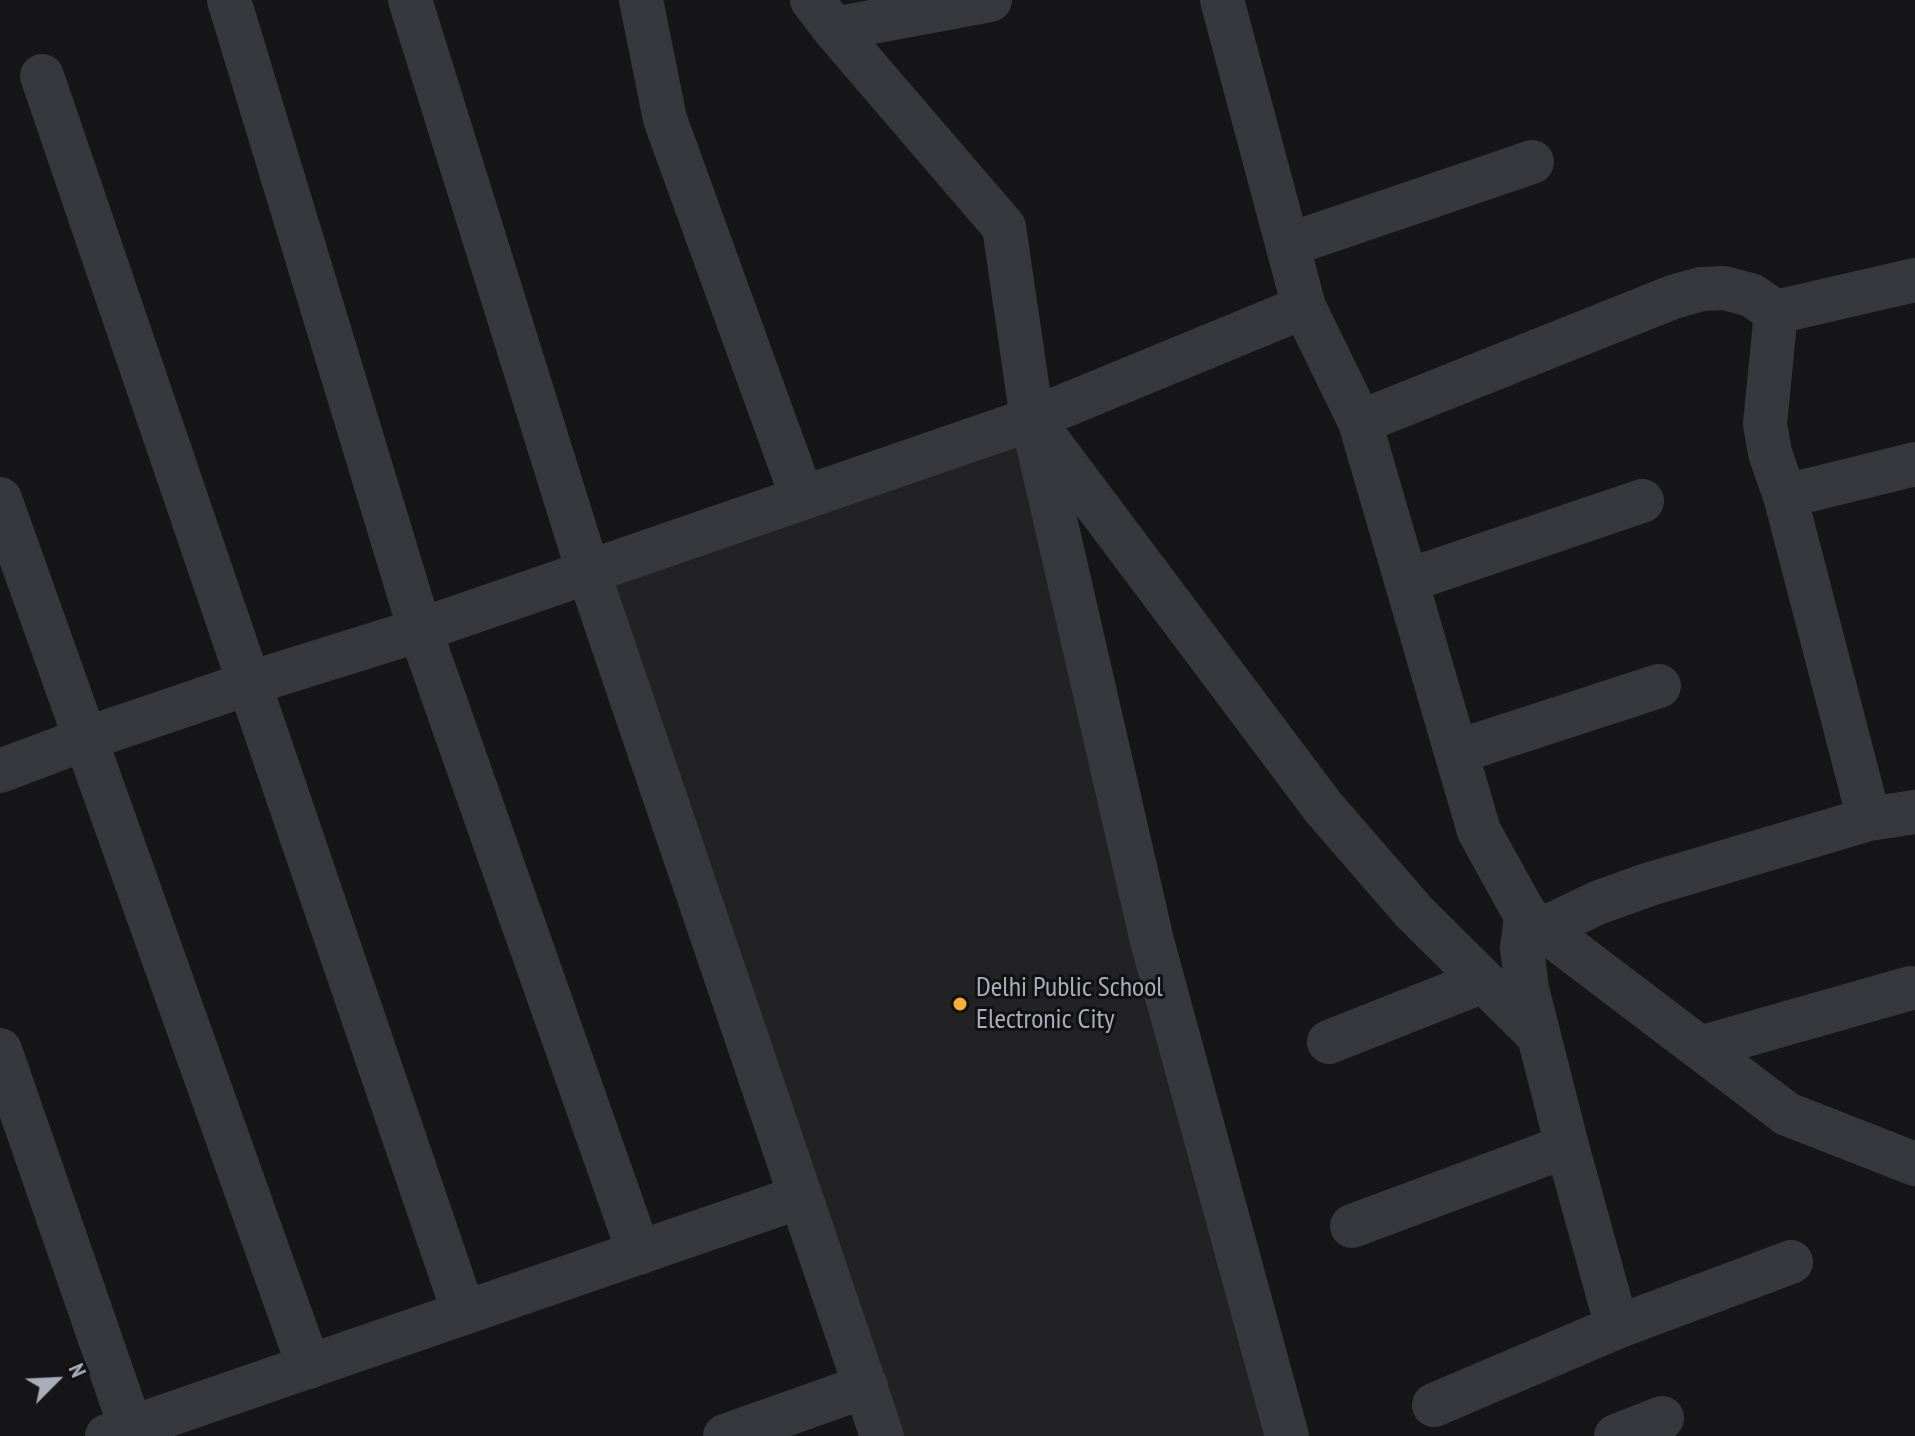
<!DOCTYPE html>
<html>
<head>
<meta charset="utf-8">
<style>
  body { margin:0 }
  #map { position:relative; width:1915px; height:1436px; overflow:hidden; background:#161618; font-family:"PT Sans Narrow",sans-serif }
  canvas { display:block }
  .north { position:absolute; left:16px; top:1340px; width:80px; height:80px; -webkit-text-stroke:6px #111113; paint-order:stroke; rotate:66deg; font-size:22px; font-weight:700; line-height:32px; text-align:center; color:#a8adb9 }
  .north::after { content:''; display:block; margin:auto; width:28px; height:36px; background:#a8adb9; clip-path:polygon(50% 0,100% 100%,50% 72%,0 100%) }
</style>
</head>
<body>
<div id="map">
<canvas width="1915" height="1436"></canvas>
<div class="north">N</div>
</div>
<script>
const c = document.querySelector('canvas').getContext('2d');
c.lineJoin = 'round';
function paint(path, color) {
  c.fillStyle = color;
  c.fill(path, 'evenodd');
}
function poly(rows) {
  const path = new Path2D();
  for (const r of rows) {
    path.moveTo(r[0], r[1]);
    for (let i = 2; i < r.length; i += 2) path.lineTo(r[i], r[i + 1]);
  }
  return path;
}
function strokePath(path, color, width, dash) {
  c.strokeStyle = color;
  c.lineWidth = width;
  c.lineCap = dash ? 'butt' : 'round';
  c.setLineDash(dash || []);
  c.stroke(path);
}
function drawText(font, color, halo, rows, align = 'center') {
  c.font = font + ' "PT Sans Narrow",sans-serif';
  c.lineWidth = 6;
  c.setLineDash([]);
  c.textBaseline = 'middle';
  c.strokeStyle = halo;
  c.fillStyle = color;
  for (const [text, x, y, turn = 0] of rows) {
    c.save();
    c.translate(x, y);
    c.rotate((+turn || 0) * Math.PI / 180);
    c.textAlign = isNaN(turn) ? turn : align;
    if (halo) c.strokeText(text, 0, 0);
    c.fillText(text, 0, 0);
    c.restore();
  }
}
paint(poly([
  [1032,419,1296,1436,883,1436,588,571]
]), '#222225');
strokePath(poly([
  [229,0,420,630,639,1253],
  [410,0,588,571,882,1436],
  [641,0,665,119,802,497],
  [812,0,834,29,990,0],
  [1222,0,1304,307,1360,422,1479,831,1526,916,1787,1114,1915,1164],
  [834,29,1004,227,1032,419,1152,941,1287,1436],
  [42,76,464,1313],
  [1288,245,1532,162],
  [1776,312,1765,424,1770,453,1785,496,1869,819],
  [1360,422,1673,297,1701,289,1724,288,1751,295,1776,312,1915,280],
  [1043,434,1323,807,1414,912,1539,1036],
  [1785,496,1915,464],
  [0,499,309,1367],
  [1406,581,1642,501],
  [1456,752,1659,686],
  [0,771,85,739,250,683,420,630,1032,419,1304,307],
  [1526,916,1522,948,1527,989,1567,1146,1617,1327],
  [1543,929,1597,903,1650,884,1869,819,1915,812],
  [1329,1042,1483,981],
  [1700,1048,1911,988],
  [0,1050,131,1428],
  [1352,1226,1567,1146],
  [1434,1405,1617,1327,1791,1262],
  [107,1436,800,1197],
  [725,1436,866,1386],
  [1616,1436,1662,1418]
]), '#37383d', 44);
for (const [x, y, r, color] of [
  [960,1004,8,"#f6af30"]
]) {
  const dot = new Path2D();
  dot.arc(x, y, r, 0, 2 * Math.PI);
  c.fillStyle = color;
  c.fill(dot);
  strokePath(dot, '#111113', 3);
}
drawText('28px', '#a8adb9', '#111113', [
  ["Delhi Public School",976,988],
  ["Electronic City",976,1020]
], 'left');
</script>
</body>
</html>
